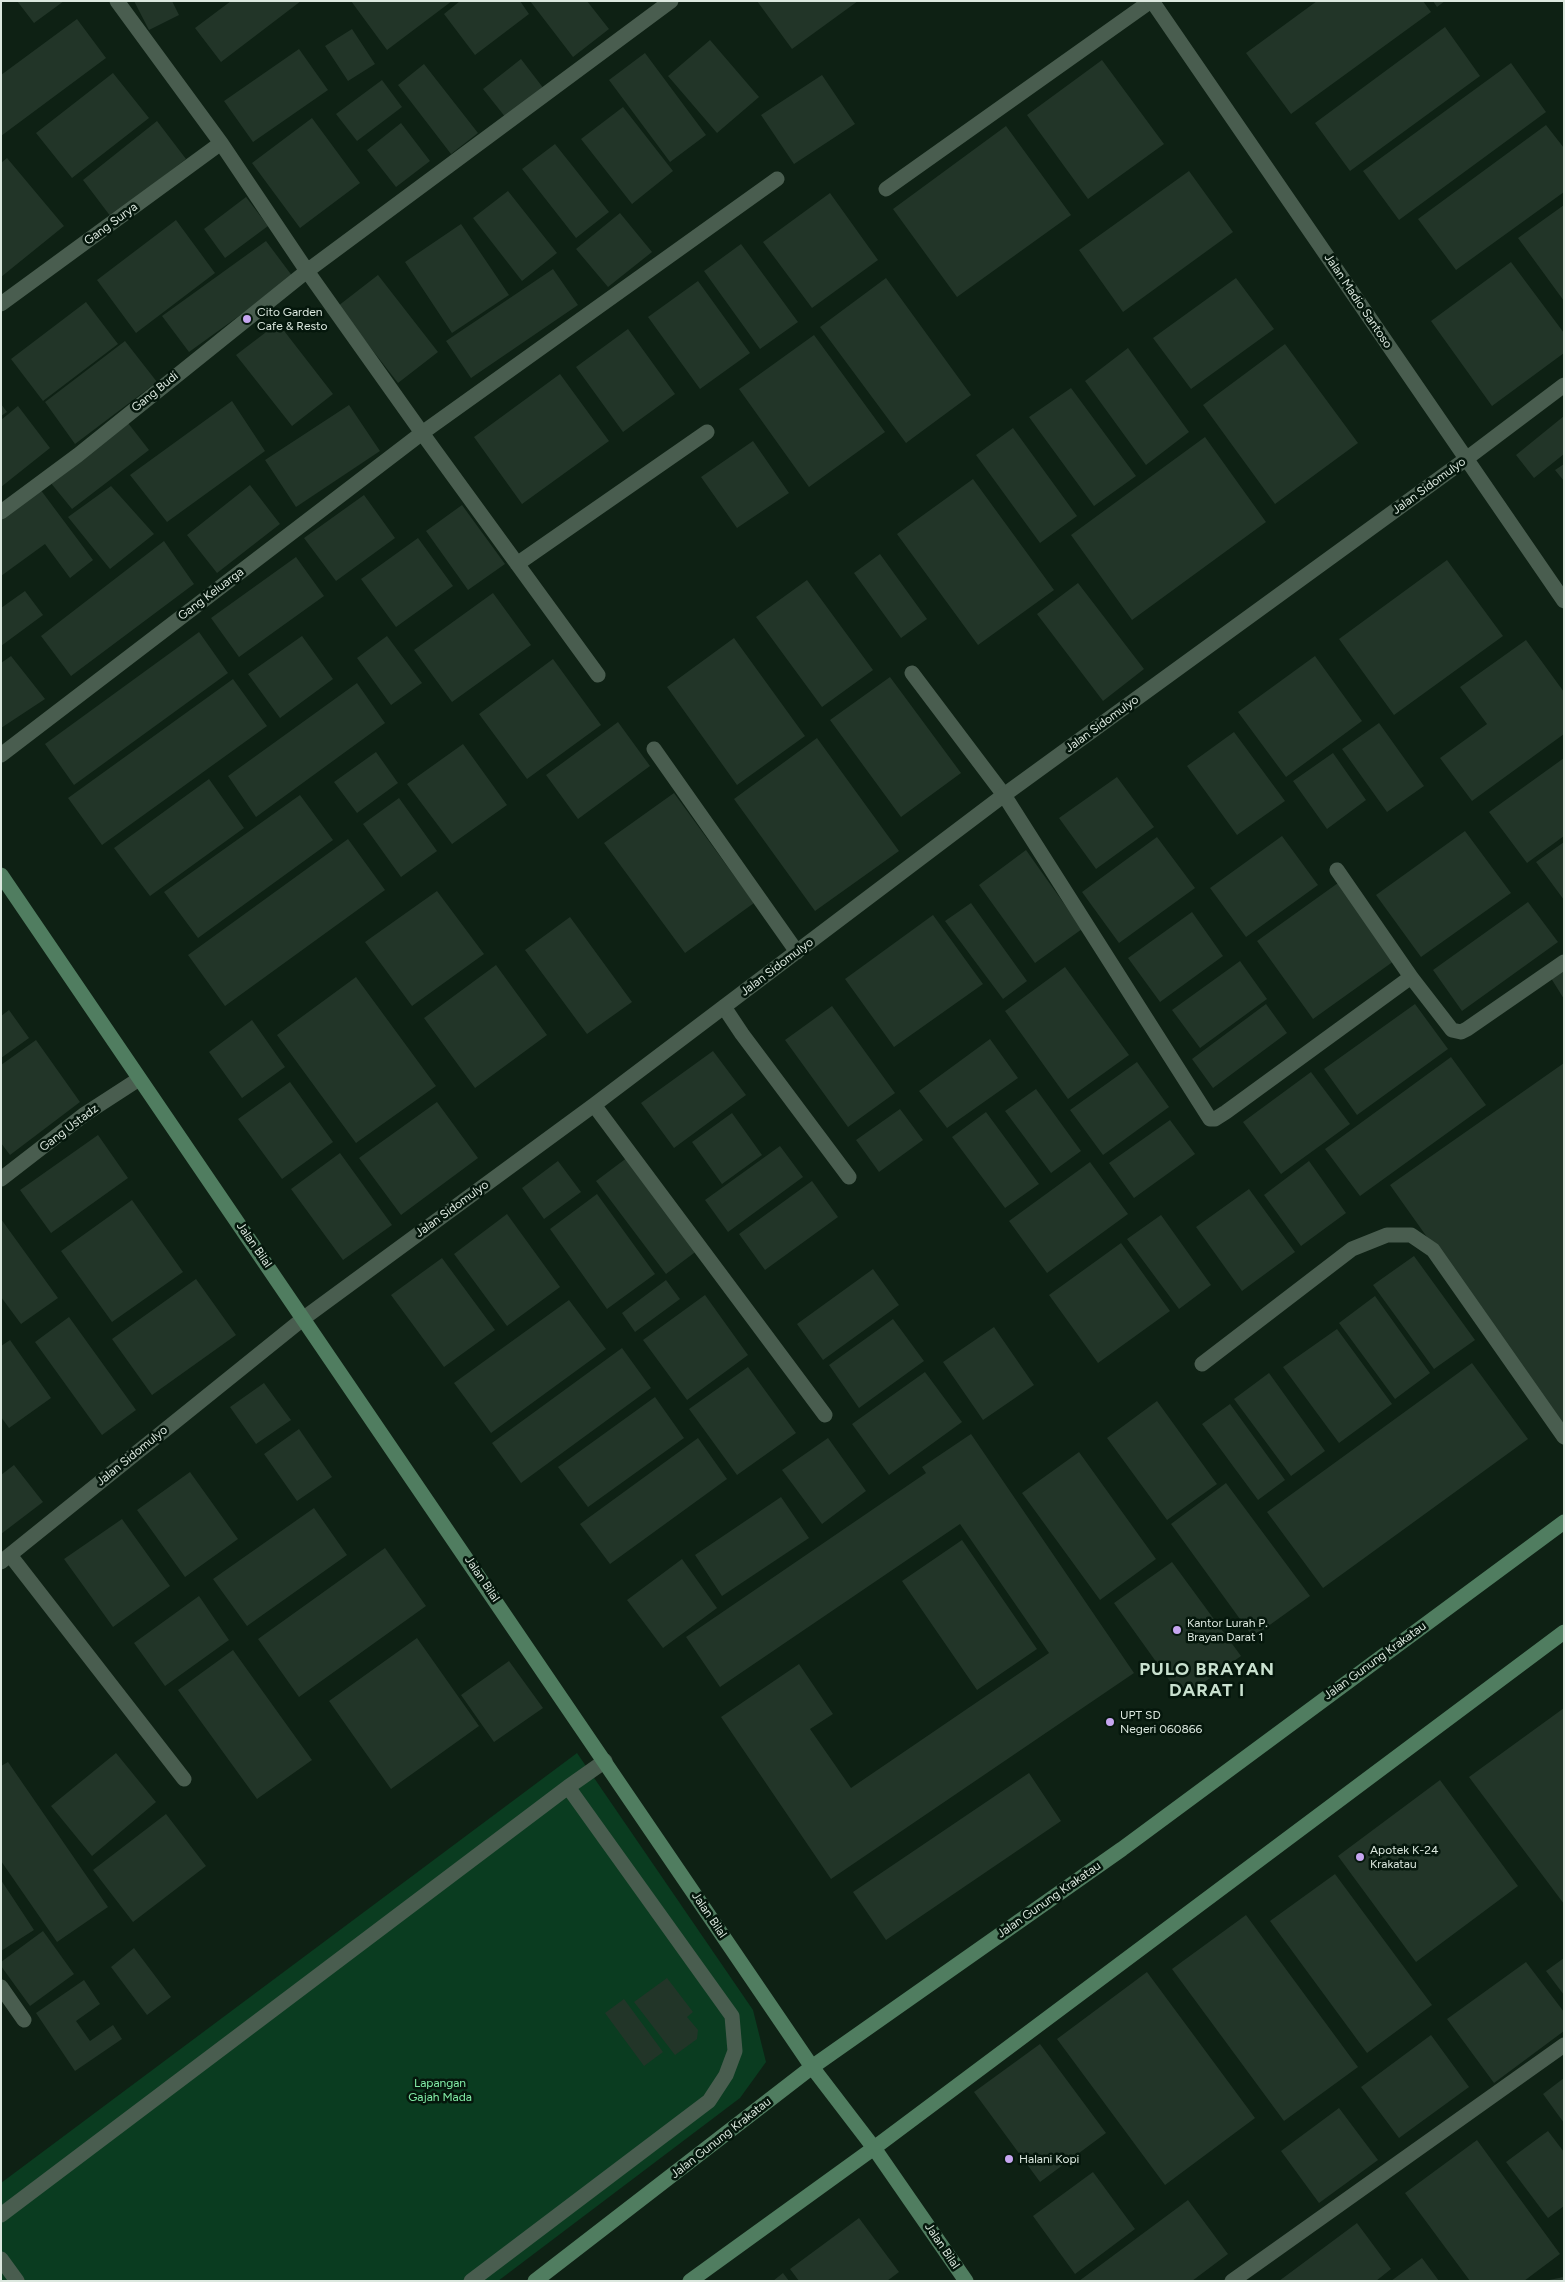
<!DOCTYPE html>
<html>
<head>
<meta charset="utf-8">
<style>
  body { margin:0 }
  #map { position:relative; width:1565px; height:2282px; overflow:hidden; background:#0e2114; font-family:Figtree,sans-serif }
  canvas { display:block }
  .frame { position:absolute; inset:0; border:2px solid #dce8df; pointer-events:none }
</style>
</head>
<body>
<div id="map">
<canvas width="1565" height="2282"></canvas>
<div class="frame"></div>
</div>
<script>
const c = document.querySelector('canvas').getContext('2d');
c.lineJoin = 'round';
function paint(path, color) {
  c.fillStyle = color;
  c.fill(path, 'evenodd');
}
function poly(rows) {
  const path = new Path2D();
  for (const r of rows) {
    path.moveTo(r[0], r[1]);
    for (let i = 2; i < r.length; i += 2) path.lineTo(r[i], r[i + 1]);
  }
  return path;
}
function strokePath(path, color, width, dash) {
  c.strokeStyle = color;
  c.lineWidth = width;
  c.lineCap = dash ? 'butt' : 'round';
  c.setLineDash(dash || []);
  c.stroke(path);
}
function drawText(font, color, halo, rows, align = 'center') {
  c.font = font + ' Figtree,sans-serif';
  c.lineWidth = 5;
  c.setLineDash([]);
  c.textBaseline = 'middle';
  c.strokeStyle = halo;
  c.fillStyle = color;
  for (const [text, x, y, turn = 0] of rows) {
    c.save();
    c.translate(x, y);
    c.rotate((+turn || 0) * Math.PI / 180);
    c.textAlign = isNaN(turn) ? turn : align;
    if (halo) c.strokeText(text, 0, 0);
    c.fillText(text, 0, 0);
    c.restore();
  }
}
paint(poly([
  [577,1753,753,2010,766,2062,740,2098,498,2281,1,2281,1,2183]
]), '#0a3c20');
paint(poly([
  [17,1,64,1,34,23],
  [134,1,172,1,179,15,149,30],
  [231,1,301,1,221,62,195,28],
  [351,1,452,1,387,50],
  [460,1,520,1,529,14,475,55,444,14],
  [530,1,587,1,609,29,573,57],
  [757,1,858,1,792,49],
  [1317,1,1423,1,1431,12,1291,114,1246,53],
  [1433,1,1445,1,1437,7],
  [77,19,106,58,1,136,1,75],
  [1445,27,1480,76,1350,171,1315,123],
  [352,29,375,64,348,81,325,46],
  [710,40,759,97,717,133,668,76],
  [299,49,328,90,253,142,224,101],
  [645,53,706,135,670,162,609,80],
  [521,59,544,89,506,118,483,89],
  [1102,60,1164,144,1088,199,1027,115],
  [1511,63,1546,112,1399,220,1363,171],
  [424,64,478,133,451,154,398,85],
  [113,73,149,118,72,178,36,133],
  [822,75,855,124,794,164,761,115],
  [382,80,402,107,357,141,336,114],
  [623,107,673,171,632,204,581,139],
  [312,118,360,183,300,228,252,163],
  [157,121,186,159,111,217,83,180],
  [401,123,430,161,396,187,367,150],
  [1546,125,1564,148,1564,192,1456,270,1418,219],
  [1006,126,1071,215,957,297,893,209],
  [555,144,609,212,576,238,522,169],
  [7,158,64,226,1,277,1,163],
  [1189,171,1233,232,1123,312,1079,250],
  [508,191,557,253,522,281,473,218],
  [830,193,878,260,812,308,763,242],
  [246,197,268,226,225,258,204,229],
  [1564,205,1564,301,1518,238],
  [620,213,652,252,608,287,576,249],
  [176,220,215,273,136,333,97,280],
  [461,224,509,295,452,333,405,262],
  [266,241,293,277,189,352,162,316],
  [741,244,798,322,760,349,704,271],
  [1511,262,1564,333,1564,353,1492,406,1431,321],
  [553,269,578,305,471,378,446,341],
  [378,275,438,352,398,383,338,306],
  [886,278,971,395,906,443,820,327],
  [1236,278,1274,329,1191,389,1153,338],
  [698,281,750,353,700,389,648,317],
  [86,302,118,344,43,401,11,359],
  [278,323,333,394,292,426,236,355],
  [628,329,675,394,623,432,576,367],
  [814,335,885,432,809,487,739,389],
  [125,341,157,382,75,444,45,402],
  [1285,344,1358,443,1275,504,1203,405],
  [1128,348,1189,432,1146,465,1085,381],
  [560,374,609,441,522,504,474,437],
  [1071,388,1136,476,1094,506,1029,417],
  [232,401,265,451,167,522,130,475],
  [1,404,7,412,1,416],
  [349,405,380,451,296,507,265,460],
  [18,406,50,448,1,487,1,420],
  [1564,416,1564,454,1534,478,1516,455],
  [128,423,149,450,72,509,50,482],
  [1013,428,1077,516,1040,543,976,455],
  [1205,437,1266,522,1132,620,1071,535],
  [753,441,789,493,737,528,701,477],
  [1564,464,1564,481,1555,470],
  [973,479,1054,590,978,645,897,534],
  [250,485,280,524,217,573,187,535],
  [111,486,154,534,110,569,68,517],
  [40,489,93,560,70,578,45,544,1,576,1,517],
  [364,495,395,538,336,581,304,538],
  [462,505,505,564,468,590,426,531],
  [418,538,453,586,396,627,361,579],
  [164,541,194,584,71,676,41,636],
  [880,554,927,619,901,638,854,573],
  [296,557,324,596,239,657,211,618],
  [1447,560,1503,636,1394,715,1339,639],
  [807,580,873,670,822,707,756,617],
  [1078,583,1144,669,1103,701,1037,614],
  [25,591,43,615,1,646,1,608],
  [493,593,531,645,452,702,414,650],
  [199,632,228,673,74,785,45,744],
  [302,636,333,679,280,718,248,674],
  [387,636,422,683,391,705,357,658],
  [734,638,805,736,737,785,667,687],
  [1526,640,1564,692,1564,734,1472,801,1440,758,1487,724,1460,687],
  [11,656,45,699,1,728,1,663],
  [1315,656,1362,721,1286,777,1238,712],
  [553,659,601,725,527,779,479,714],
  [890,677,961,773,901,817,830,720],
  [233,679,267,726,102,845,68,798],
  [357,683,385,723,256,817,228,776],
  [618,722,650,766,578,819,546,775],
  [1379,723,1424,786,1387,812,1342,749],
  [1234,732,1285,801,1237,835,1187,766],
  [817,738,899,851,815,911,734,799],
  [463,744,507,805,452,844,407,784],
  [376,752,398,783,357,813,334,782],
  [1333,753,1366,800,1327,829,1293,781],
  [1564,758,1564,836,1527,863,1489,812],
  [1117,777,1154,827,1096,869,1059,818],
  [209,779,244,828,150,896,114,848],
  [674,793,754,903,685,953,604,843],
  [300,795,333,840,198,938,164,892],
  [399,798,437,851,401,877,363,824],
  [1465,831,1511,893,1421,957,1376,895],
  [1282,836,1318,885,1246,937,1210,888],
  [1157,837,1195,888,1119,943,1082,892],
  [348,839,385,890,225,1006,188,955],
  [1564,842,1564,900,1536,862],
  [1026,850,1082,929,1035,963,979,885],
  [1338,883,1394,961,1313,1019,1257,941],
  [437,891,484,954,412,1006,365,942],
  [1528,902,1558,942,1462,1011,1433,970],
  [971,903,1027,981,1003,999,945,921],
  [1192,912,1223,956,1160,1002,1128,958],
  [933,915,983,984,894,1047,845,979],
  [570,917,632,1002,587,1034,525,950],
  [1240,961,1267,999,1200,1048,1172,1010],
  [496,965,547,1035,475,1088,424,1018],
  [1564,965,1564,999,1549,975],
  [1065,967,1129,1055,1068,1099,1005,1011],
  [356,977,436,1086,356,1143,277,1035],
  [1266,1004,1287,1033,1213,1088,1192,1059],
  [1415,1004,1448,1049,1357,1115,1324,1069],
  [832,1006,895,1093,848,1127,785,1040],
  [9,1010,29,1038,1,1058,1,1016],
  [252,1020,285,1067,242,1098,209,1052],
  [990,1039,1018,1078,947,1128,919,1091],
  [36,1040,80,1102,10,1155,1,1143,1,1065],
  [713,1051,746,1095,674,1148,641,1103],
  [1451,1057,1486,1105,1360,1196,1325,1149],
  [1137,1062,1169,1107,1103,1155,1070,1110],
  [1564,1063,1563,1194,1564,1430,1390,1185],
  [1311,1072,1350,1124,1281,1174,1243,1122],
  [290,1082,333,1142,282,1179,238,1119],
  [1036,1089,1081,1151,1051,1173,1005,1111],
  [437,1102,478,1158,401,1215,359,1158],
  [900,1109,923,1140,879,1172,856,1140],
  [986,1112,1039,1184,1005,1208,952,1137],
  [732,1113,762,1155,722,1184,692,1142],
  [1170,1120,1195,1154,1134,1198,1109,1163],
  [98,1135,128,1178,51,1233,20,1190],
  [780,1146,803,1177,728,1232,705,1200],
  [340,1153,392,1225,343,1260,291,1189],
  [628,1157,698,1250,666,1274,596,1181],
  [558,1161,581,1192,544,1219,522,1188],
  [1309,1161,1346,1213,1301,1246,1264,1195],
  [1090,1162,1128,1214,1047,1273,1009,1221],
  [812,1181,838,1217,765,1270,739,1234],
  [1249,1189,1295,1252,1242,1291,1196,1227],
  [597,1194,655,1274,607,1309,550,1229],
  [132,1200,183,1272,112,1322,61,1251],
  [507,1214,560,1287,507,1326,454,1254],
  [1161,1215,1211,1285,1179,1309,1127,1239],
  [1,1219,58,1298,21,1324,1,1297],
  [1121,1243,1170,1311,1098,1363,1049,1295],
  [1414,1256,1475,1340,1434,1369,1373,1285],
  [442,1258,495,1330,444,1367,391,1295],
  [873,1269,899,1305,823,1360,797,1324],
  [196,1279,236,1335,152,1395,112,1339],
  [666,1280,680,1299,635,1332,622,1313],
  [705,1295,748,1355,687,1400,643,1340],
  [1375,1296,1430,1373,1395,1399,1339,1323],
  [569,1300,606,1349,491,1433,454,1383],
  [69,1317,136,1410,102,1435,35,1342],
  [893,1319,924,1361,859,1408,829,1365],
  [994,1327,1034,1385,983,1420,943,1362],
  [1337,1329,1392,1404,1339,1443,1283,1367],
  [10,1340,51,1398,9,1428,1,1417,1,1346],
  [622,1348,651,1388,521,1483,492,1443],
  [1472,1363,1528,1439,1323,1588,1267,1512],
  [748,1367,796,1433,737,1475,689,1409],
  [925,1372,962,1422,889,1475,852,1424],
  [1269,1373,1325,1451,1291,1476,1234,1399],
  [264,1383,291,1420,256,1444,230,1407],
  [655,1397,684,1438,588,1507,558,1467],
  [1157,1401,1217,1484,1167,1520,1107,1438],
  [1230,1404,1285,1480,1258,1500,1202,1424],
  [299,1429,332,1477,297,1501,264,1454],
  [971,1434,1134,1673,831,1879,721,1717,799,1664,833,1714,810,1729,851,1788,1049,1653,960,1524,720,1687,686,1637,926,1473,922,1467],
  [698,1438,727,1479,610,1564,580,1524],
  [828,1438,866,1491,822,1524,782,1470],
  [1079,1452,1156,1559,1100,1600,1022,1493],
  [14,1465,43,1502,1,1534,1,1475],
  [190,1472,238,1539,185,1577,137,1510],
  [1226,1483,1310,1596,1253,1637,1171,1524],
  [781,1497,809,1538,722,1596,695,1555],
  [314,1508,347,1555,247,1626,213,1579],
  [122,1519,170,1586,113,1627,64,1559],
  [962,1540,1037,1649,977,1690,902,1581],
  [385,1548,426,1606,299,1697,258,1639],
  [682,1559,717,1608,663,1648,627,1600],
  [1172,1562,1241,1656,1182,1698,1114,1603],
  [199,1596,229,1640,165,1686,134,1643],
  [417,1638,479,1726,391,1789,329,1701],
  [233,1650,312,1760,257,1799,178,1690],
  [509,1661,543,1708,494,1742,461,1695],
  [1564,1708,1564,1904,1469,1777],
  [116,1753,156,1802,92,1856,51,1806],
  [8,1762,108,1907,57,1942,1,1861,1,1766],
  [1029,1773,1061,1821,886,1940,853,1892],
  [1440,1780,1518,1886,1416,1962,1338,1856],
  [166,1814,206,1866,133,1922,93,1870],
  [1335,1874,1432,2005,1367,2053,1270,1921],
  [1,1880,34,1930,1,1951],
  [1246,1915,1358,2067,1284,2121,1172,1969],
  [43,1931,74,1974,30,2006,1,1966,1,1962],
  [134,1948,171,1997,147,2015,111,1967],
  [1564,1958,1564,1995,1546,1971],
  [1526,1962,1564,2012,1564,2031,1494,2083,1447,2019],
  [1147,1972,1255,2118,1165,2185,1057,2039],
  [667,1978,693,2012,687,2017,698,2030,697,2039,675,2055,634,2002],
  [84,1980,100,2004,76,2021,90,2041,113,2025,122,2039,75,2071,36,2013],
  [624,1999,663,2052,644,2066,605,2013],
  [1431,2035,1469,2087,1399,2138,1361,2087],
  [1040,2044,1106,2133,1040,2182,974,2092],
  [1564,2078,1564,2123,1543,2094],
  [1339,2108,1378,2160,1319,2203,1281,2151],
  [1548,2131,1564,2152,1564,2206,1548,2218,1506,2162],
  [1477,2140,1560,2254,1524,2281,1470,2281,1405,2193],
  [1093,2172,1135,2229,1075,2274,1033,2216],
  [1188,2200,1228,2254,1192,2281,1079,2281],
  [859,2218,899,2272,887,2281,799,2281,790,2269],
  [1357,2223,1391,2269,1376,2281,1279,2281],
  [1422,2258,1439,2281,1391,2281],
  [783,2273,789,2281,773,2281],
  [1564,2277,1564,2281,1549,2281,1549,2280]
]), '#223528');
strokePath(poly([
  [886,189,1151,1],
  [912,673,1004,795],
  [724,1007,742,1034,849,1177],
  [1202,1364,1352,1249,1387,1235,1411,1235,1433,1250,1564,1437]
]), '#495d4f', 15);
strokePath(poly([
  [117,1,221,143,307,271,422,433,598,675],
  [1152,1,1564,601],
  [1,304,221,143],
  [1,512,78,455,307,271,671,1],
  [517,564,707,432],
  [654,749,797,952],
  [1,755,422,433,777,179],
  [1004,795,1210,1119,1215,1119,1226,1112,1411,977],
  [1337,870,1411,977,1452,1030,1461,1032,1467,1029,1564,962],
  [594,1105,825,1415],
  [1,1179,85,1114,139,1079],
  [10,1555,184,1779],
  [1,1562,304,1318,594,1105,1004,795,1466,459,1564,385],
  [568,1787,605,1761],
  [1,1987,24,2020],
  [1,2215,568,1787,732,2016,735,2051,726,2075,709,2101,471,2281],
  [1,2259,17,2281],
  [1232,2281,1564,2045]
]), '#495d4f', 15);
strokePath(poly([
  [1,875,812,2067,874,2148,966,2281],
  [535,2281,812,2067,1122,1849,1564,1522],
  [690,2281,874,2148,1564,1632]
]), '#507d60', 15);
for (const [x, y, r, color] of [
  [247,319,5,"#c6a6f0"],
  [1177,1630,5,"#c6a6f0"],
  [1110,1722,5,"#c6a6f0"],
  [1360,1857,5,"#c6a6f0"],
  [1009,2159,5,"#c6a6f0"]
]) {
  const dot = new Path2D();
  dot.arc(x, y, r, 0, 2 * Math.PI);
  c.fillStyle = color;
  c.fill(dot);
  strokePath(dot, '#05170c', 2);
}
drawText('12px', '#dce8df', '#05170c', [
  ["Gang Surya",111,224,-36],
  ["Jalan Madio Santoso",1358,301,56],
  ["Gang Budi",155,392,-39],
  ["Jalan Sidomulyo",1429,486,-36],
  ["Gang Keluarga",211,594,-37],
  ["Jalan Sidomulyo",1102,724,-36],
  ["Jalan Sidomulyo",777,967,-37],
  ["Gang Ustadz",69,1128,-37],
  ["Jalan Sidomulyo",452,1209,-36],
  ["Jalan Bilal",254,1245,55],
  ["Jalan Sidomulyo",132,1456,-39],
  ["Jalan Bilal",482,1579,56],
  ["Jalan Gunung Krakatau",1375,1661,-36],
  ["Jalan Gunung Krakatau",1049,1900,-35],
  ["Jalan Bilal",709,1915,56],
  ["Jalan Gunung Krakatau",721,2138,-38],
  ["Jalan Bilal",942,2246,56]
]);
drawText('12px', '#dce8df', '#05170c', [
  ["Cito Garden",257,312],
  ["Cafe & Resto",257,326],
  ["Kantor Lurah P.",1187,1623],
  ["Brayan Darat 1",1187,1637],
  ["UPT SD",1120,1715],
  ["Negeri 060866",1120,1729],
  ["Apotek K-24",1370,1850],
  ["Krakatau",1370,1864],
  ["Halani Kopi",1019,2159]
], 'left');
drawText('12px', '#82eca7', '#05170c', [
  ["Lapangan",440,2083],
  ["Gajah Mada",440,2097]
]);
c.letterSpacing = '1px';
drawText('bold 18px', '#c9e1cf', '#05170c', [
  ["PULO BRAYAN",1207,1670],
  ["DARAT I",1207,1691]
]);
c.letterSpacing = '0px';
</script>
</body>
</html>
